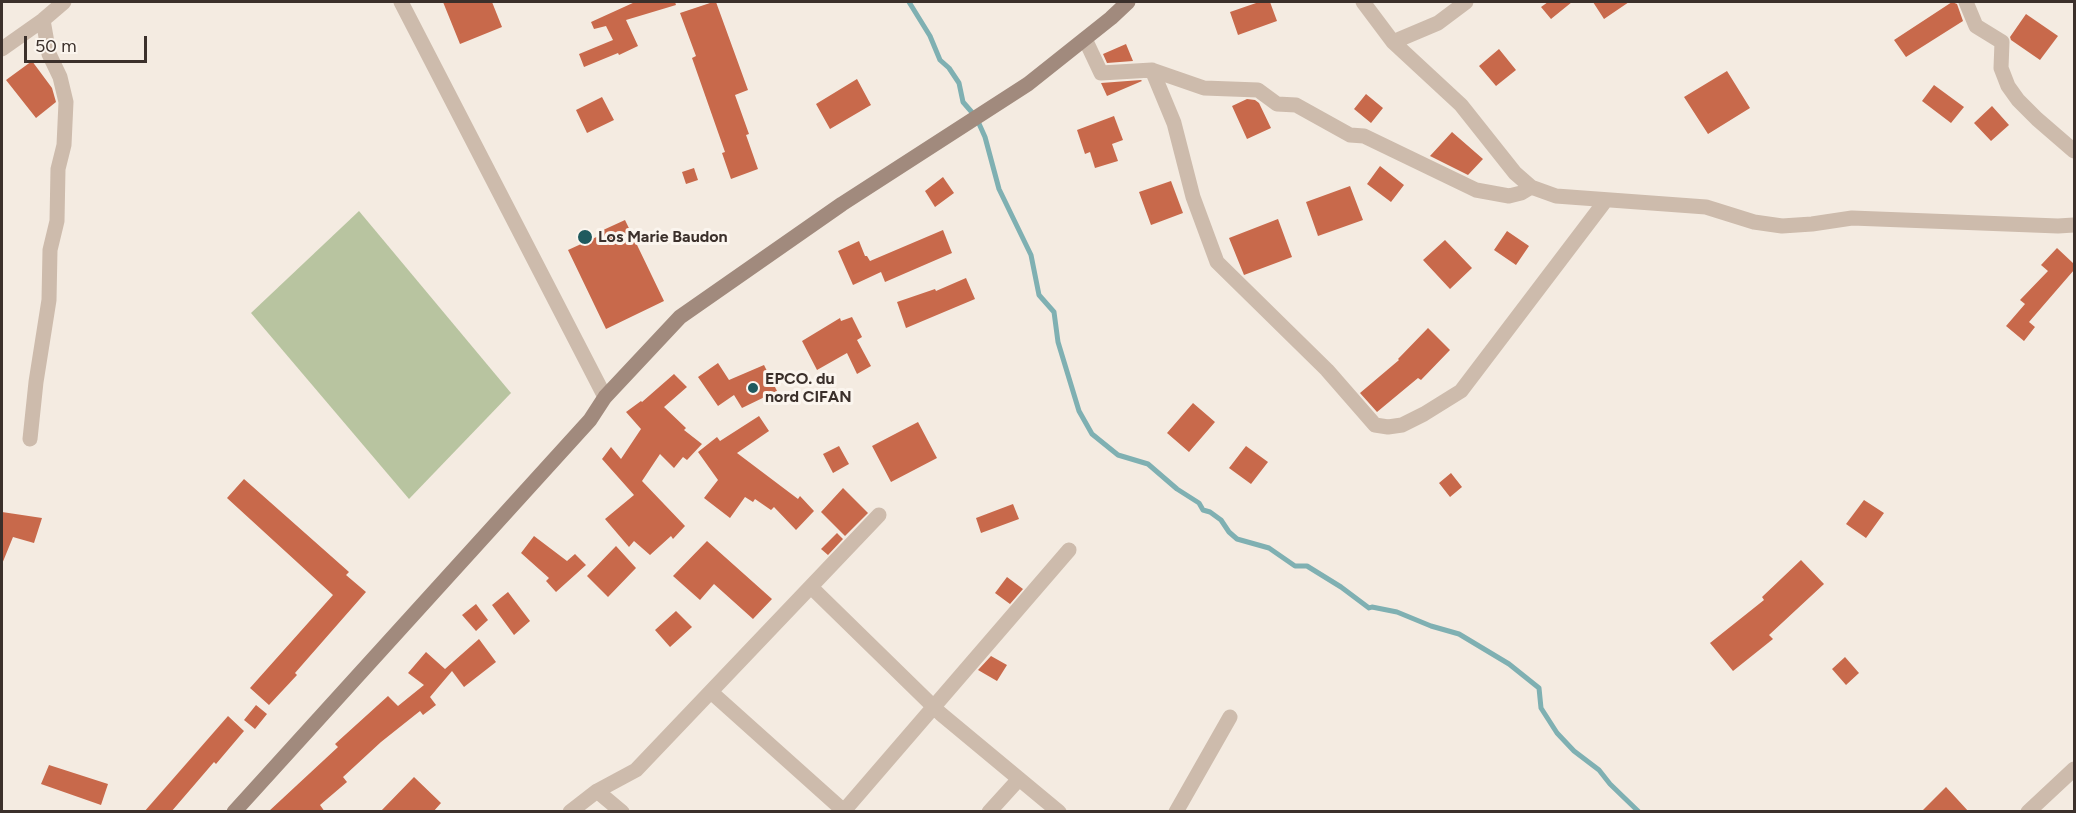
<!DOCTYPE html>
<html>
<head>
<meta charset="utf-8">
<style>
  body { margin:0 }
  #map { position:relative; width:2076px; height:813px; overflow:hidden; background:#f4ebe1; font-family:Figtree,sans-serif }
  canvas { display:block }
  .frame { position:absolute; inset:0; border:3px solid #3b302b; pointer-events:none }
  .scale { position:absolute; left:24px; top:36px; width:123px; height:27px; box-sizing:border-box; border:3px solid #3b302b; border-top:0; padding-left:8px; font-size:18px; line-height:21px; white-space:nowrap; color:#3b302b; -webkit-text-stroke:4px #fbf5ee; paint-order:stroke }
</style>
</head>
<body>
<div id="map">
<canvas width="2076" height="813"></canvas>
<div class="frame"></div>
<div class="scale">50 m</div>
</div>
<script>
const c = document.querySelector('canvas').getContext('2d');
c.lineJoin = 'round';
function paint(path, color) {
  c.fillStyle = color;
  c.fill(path, 'evenodd');
}
function poly(rows) {
  const path = new Path2D();
  for (const r of rows) {
    path.moveTo(r[0], r[1]);
    for (let i = 2; i < r.length; i += 2) path.lineTo(r[i], r[i + 1]);
  }
  return path;
}
function strokePath(path, color, width, dash) {
  c.strokeStyle = color;
  c.lineWidth = width;
  c.lineCap = dash ? 'butt' : 'round';
  c.setLineDash(dash || []);
  c.stroke(path);
}
function drawText(font, color, halo, rows, align = 'center') {
  c.font = font + ' Figtree,sans-serif';
  c.lineWidth = 6;
  c.setLineDash([]);
  c.textBaseline = 'middle';
  c.strokeStyle = halo;
  c.fillStyle = color;
  for (const [text, x, y, turn = 0] of rows) {
    c.save();
    c.translate(x, y);
    c.rotate((+turn || 0) * Math.PI / 180);
    c.textAlign = isNaN(turn) ? turn : align;
    if (halo) c.strokeText(text, 0, 0);
    c.fillText(text, 0, 0);
    c.restore();
  }
}
paint(poly([
  [359,211,511,393,409,499,251,313]
]), '#b8c4a0');
strokePath(poly([
  [909,2,930,36,940,60,949,68,959,83,963,102,976,117,985,137,999,189,1031,255,1039,295,1054,312,1058,342,1079,411,1092,434,1118,455,1148,464,1177,489,1199,503,1203,510,1210,512,1221,520,1229,532,1237,539,1269,548,1295,566,1307,566,1341,587,1369,608,1372,607,1397,612,1431,626,1459,634,1509,664,1539,688,1541,708,1557,733,1574,751,1599,770,1610,784,1639,812]
]), '#7fb0b2', 5);
paint(poly([
  [443,2,492,2,502,27,460,44],
  [635,2,675,2,676,5,626,20,638,46,619,55,618,53,584,67,579,54,613,40,606,26,594,29,591,22],
  [713,2,716,2,748,90,735,95,749,134,746,135,758,169,731,179,722,153,725,152,692,58,696,56,680,13],
  [1259,2,1270,2,1277,21,1238,35,1230,12],
  [1548,2,1572,2,1551,19,1541,7],
  [1593,2,1629,2,1604,19],
  [1952,2,1957,4,1963,21,1906,57,1894,40],
  [2026,14,2058,36,2040,60,2011,40,2010,37],
  [1126,44,1133,61,1107,63,1103,54],
  [1499,49,1516,70,1496,86,1479,66],
  [32,61,52,88,56,102,36,118,6,80],
  [1727,71,1750,108,1708,134,1684,97],
  [857,79,871,105,830,129,816,104],
  [1142,81,1107,96,1101,83,1141,80],
  [1934,85,1964,107,1951,123,1922,101],
  [1366,94,1383,108,1371,123,1354,109],
  [602,97,614,120,587,133,576,110],
  [1247,99,1255,100,1259,103,1271,128,1247,139,1232,106],
  [1992,106,2009,125,1991,141,1974,123],
  [1114,116,1123,140,1112,144,1118,161,1095,168,1090,152,1085,154,1077,130],
  [1452,132,1483,159,1468,175,1430,156],
  [1380,166,1404,185,1391,202,1367,184],
  [694,168,698,180,686,184,682,172],
  [943,177,954,193,935,207,925,191],
  [1171,181,1183,213,1151,225,1139,192],
  [1350,186,1363,220,1318,236,1306,202],
  [1278,219,1292,257,1244,275,1229,238],
  [625,220,664,301,606,329,568,250,603,234,601,231],
  [943,230,952,253,885,282,881,272,853,285,838,251,859,241,865,256,867,256,870,261],
  [1507,231,1529,246,1516,265,1494,250],
  [1445,240,1472,268,1450,289,1423,260],
  [2057,248,2074,264,2074,270,2029,322,2035,327,2024,341,2006,326,2025,304,2020,300,2048,271,2041,265],
  [966,278,975,299,906,328,897,302,935,289,936,291],
  [852,317,862,337,857,340,871,366,857,374,847,353,817,370,802,341,840,318,841,321],
  [1428,328,1450,350,1421,380,1418,378,1377,412,1360,393,1399,360,1398,359],
  [718,363,729,380,764,365,777,391,742,408,734,395,718,406,698,377],
  [674,374,687,387,664,407,686,428,684,430,702,444,687,460,683,457,674,468,660,454,642,481,685,526,673,539,671,536,650,555,634,541,629,547,605,519,634,495,602,459,611,447,621,459,641,429,626,412,641,401,642,402],
  [1193,403,1215,422,1189,452,1167,433],
  [759,416,769,431,737,453,798,499,800,496,814,511,796,530,774,507,771,510,755,499,753,502,745,497,730,518,704,498,718,480,698,452,717,437,720,441],
  [918,422,937,458,891,482,872,446],
  [839,446,849,464,833,473,823,454],
  [1246,446,1268,462,1251,484,1229,468],
  [1451,473,1462,487,1450,497,1439,483],
  [244,479,349,572,346,575,366,592,295,673,297,675,269,705,250,688,333,595,227,498],
  [843,488,868,513,845,536,821,512],
  [1864,500,1884,513,1866,538,1846,524],
  [1013,504,1019,519,981,533,976,518],
  [2,512,42,518,34,543,13,537,2,564],
  [837,533,843,539,828,555,821,549],
  [534,536,567,561,575,554,586,565,556,592,546,581,549,578,521,553],
  [707,541,772,599,753,619,714,584,700,600,673,576],
  [616,546,636,568,608,597,587,576],
  [1801,560,1824,584,1769,635,1773,639,1733,671,1710,643,1764,600,1762,597],
  [1007,577,1023,589,1010,604,995,593],
  [508,592,530,621,514,635,492,605],
  [476,604,488,620,476,631,462,615],
  [676,611,692,627,670,647,655,630],
  [479,639,496,662,464,687,452,671,430,697,436,705,423,715,420,711,381,742,343,777,347,782,320,805,325,812,268,812,338,747,335,744,388,696,398,706,424,685,408,673,426,652,445,669],
  [991,656,1007,665,997,681,978,670],
  [1845,657,1859,673,1846,685,1832,669],
  [256,705,267,714,255,729,244,720],
  [228,716,244,731,216,764,214,762,171,812,144,812],
  [49,765,108,784,101,805,41,784],
  [414,777,441,803,433,812,380,812],
  [1946,787,1969,812,1921,812]
]), '#c8694b');
strokePath(poly([
  [401,2,605,397],
  [1363,2,1393,42,1461,105,1515,173,1531,187,1556,196,1706,207,1754,222,1782,226,1812,224,1852,218,2058,226,2074,225],
  [1966,2,1976,26,2002,42,2001,68,2008,86,2018,100,2037,119,2074,151],
  [1085,39,1101,73,1152,70,1174,123,1193,197,1217,262,1327,370,1375,425,1388,427,1402,425,1424,414,1461,391,1606,200],
  [1393,42,1438,23,1466,2],
  [2,49,43,20,64,2],
  [1152,70,1204,88,1258,90,1277,104,1296,105,1350,135,1364,136,1476,190,1509,196,1521,193,1531,187],
  [30,439,36,382,49,300,50,250,57,221,58,169,64,145,66,102,60,77,49,54,43,20],
  [811,587,941,714,1059,812],
  [711,692,845,812],
  [597,791,622,812],
  [570,812,597,791,636,770,879,515],
  [843,812,1069,550],
  [989,812,1019,779],
  [1176,812,1230,717],
  [2028,812,2074,769]
]), '#cdbbac', 15);
strokePath(poly([
  [234,812,590,420,605,397,680,317,842,204,1028,84,1111,18,1128,2]
]), '#a18a7d', 15);
for (const [x, y, r, color] of [
  [585,237,8,"#1f5a5e"],
  [753,388,6,"#1f5a5e"]
]) {
  const dot = new Path2D();
  dot.arc(x, y, r, 0, 2 * Math.PI);
  c.fillStyle = color;
  c.fill(dot);
  strokePath(dot, '#fbf5ee', 2);
}
drawText('bold 16px', '#3b302b', '#fbf5ee', [
  ["Los Marie Baudon",598,237],
  ["EPCO. du",765,379],
  ["nord CIFAN",765,397]
], 'left');
</script>
</body>
</html>
